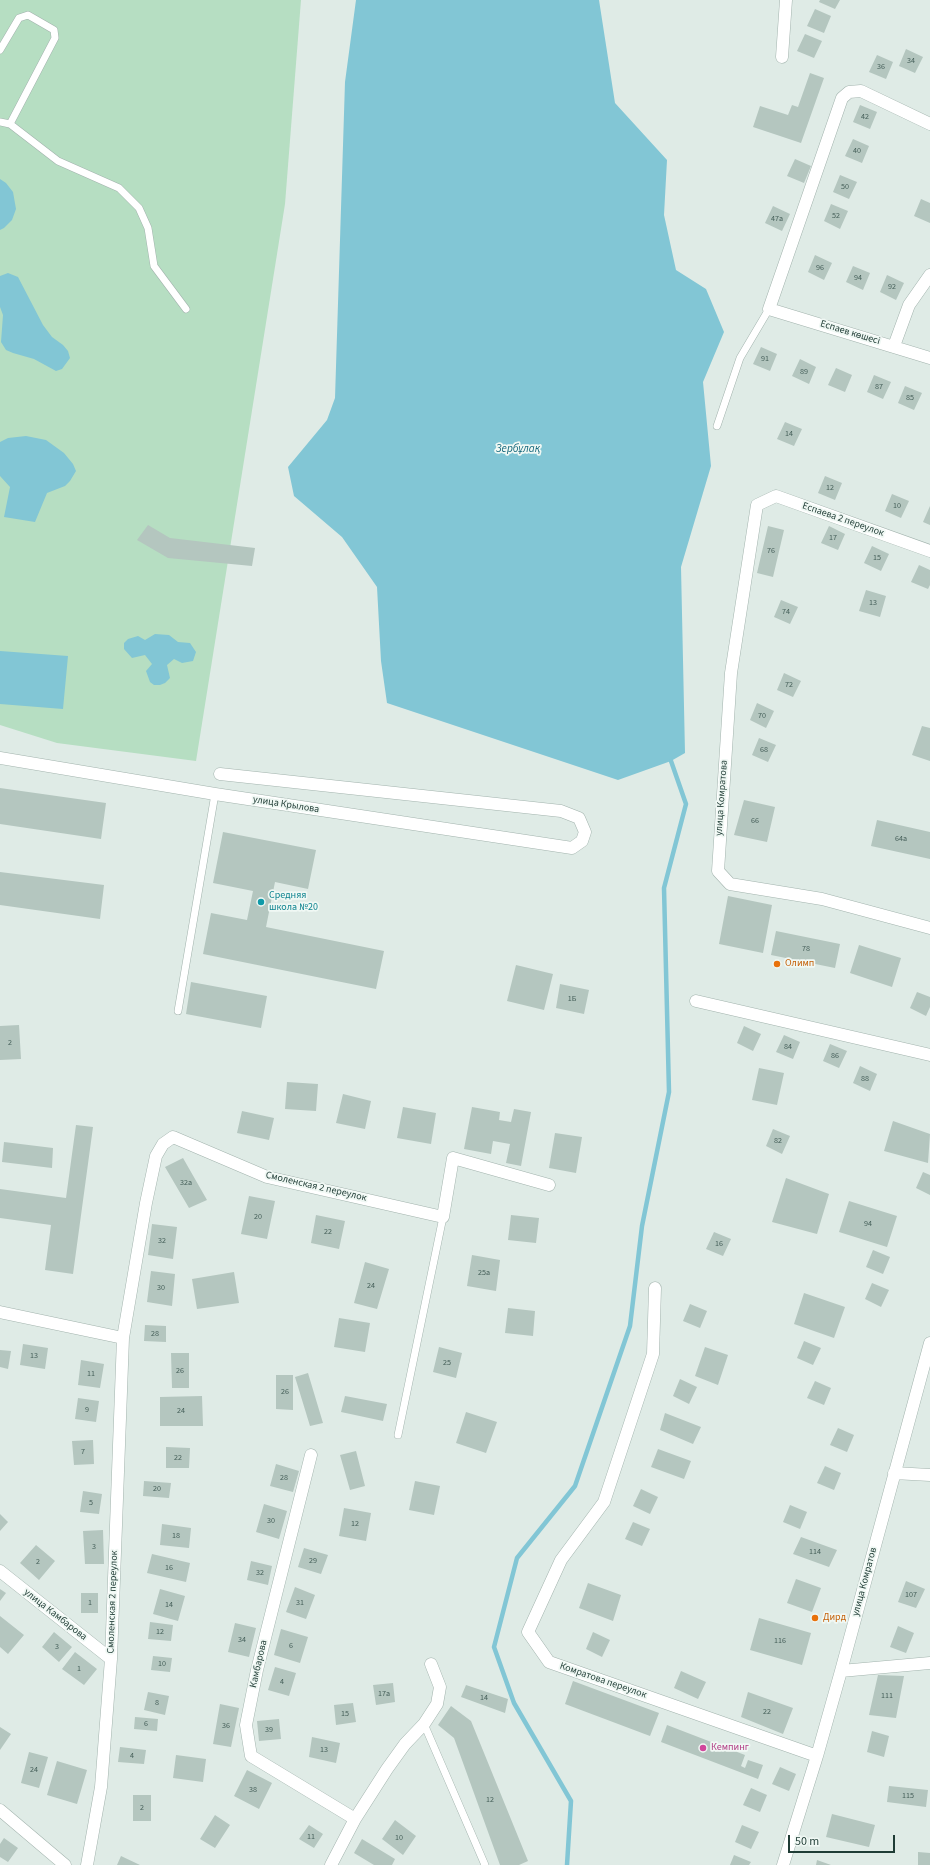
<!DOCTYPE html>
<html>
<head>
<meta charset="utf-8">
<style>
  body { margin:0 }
  #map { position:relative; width:930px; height:1865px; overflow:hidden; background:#dfebe6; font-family:"Source Sans 3",sans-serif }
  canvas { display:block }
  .scale { position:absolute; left:788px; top:1835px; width:107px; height:18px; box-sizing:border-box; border:2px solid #1f3c35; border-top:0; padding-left:5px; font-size:12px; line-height:14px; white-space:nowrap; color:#1f3c35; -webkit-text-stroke:3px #f0f8f4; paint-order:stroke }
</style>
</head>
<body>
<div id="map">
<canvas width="930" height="1865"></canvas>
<div class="scale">50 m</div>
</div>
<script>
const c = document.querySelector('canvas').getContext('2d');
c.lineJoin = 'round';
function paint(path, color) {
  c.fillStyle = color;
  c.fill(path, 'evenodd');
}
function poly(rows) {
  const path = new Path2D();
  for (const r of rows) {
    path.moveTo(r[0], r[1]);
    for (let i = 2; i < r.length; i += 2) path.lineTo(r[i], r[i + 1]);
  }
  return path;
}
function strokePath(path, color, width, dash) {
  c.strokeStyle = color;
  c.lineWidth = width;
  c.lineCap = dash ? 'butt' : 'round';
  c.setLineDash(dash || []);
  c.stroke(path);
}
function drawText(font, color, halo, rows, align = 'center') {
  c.font = font + ' "Source Sans 3",sans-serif';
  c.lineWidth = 3.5;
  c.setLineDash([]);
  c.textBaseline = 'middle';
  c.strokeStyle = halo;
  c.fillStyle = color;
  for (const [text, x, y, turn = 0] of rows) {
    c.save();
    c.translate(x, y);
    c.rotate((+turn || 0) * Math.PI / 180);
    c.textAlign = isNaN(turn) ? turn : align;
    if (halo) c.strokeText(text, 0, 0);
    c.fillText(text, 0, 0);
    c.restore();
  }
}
paint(poly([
  [0,0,301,0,285,204,196,761,57,743,0,725]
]), '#b6dec2');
paint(poly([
  [356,0,599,0,615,103,667,160,664,215,676,270,706,289,724,332,703,382,711,466,681,567,685,753,671,761,618,780,387,703,381,661,377,587,342,537,294,496,288,467,327,420,335,398,345,82],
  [0,179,6,183,13,192,16,209,12,220,4,228,0,230],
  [8,273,18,277,43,325,52,337,63,345,68,351,70,358,62,369,56,371,34,359,13,353,6,350,1,342,3,315,0,307,0,276],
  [26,436,46,440,64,453,73,464,76,471,70,481,65,486,47,493,35,522,4,517,10,487,0,476,0,442,8,438],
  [155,634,169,635,178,642,190,643,196,652,193,661,182,663,174,659,167,665,170,678,165,683,160,685,154,685,150,682,146,671,152,664,145,655,132,658,124,649,124,643,128,639,138,636,145,640],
  [0,651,68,656,63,709,0,704]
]), '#82c6d5');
strokePath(poly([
  [567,1865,571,1801,514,1703,494,1647,517,1558,575,1486,630,1326,642,1226,669,1092,664,888,686,804,671,761]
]), '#82c6d5', 4.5);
paint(poly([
  [820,0,840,0,835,9,819,2],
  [815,9,831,16,824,33,807,26],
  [805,34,822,41,814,58,797,51],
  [906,49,923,57,915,73,899,66],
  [877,55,893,62,886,79,869,72],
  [810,73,824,78,801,143,753,127,760,106,788,115,792,105,798,107],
  [860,105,877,112,870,129,853,122],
  [853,139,869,146,862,163,845,156],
  [795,159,811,166,804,183,787,176],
  [840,175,857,182,849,199,833,192],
  [921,199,930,203,930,223,914,216],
  [831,204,848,211,840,229,824,221],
  [773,206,790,214,782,231,765,223],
  [815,255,832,263,824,280,808,272],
  [853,266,870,273,863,290,846,282],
  [887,275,904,283,896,300,880,292],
  [761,347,777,354,770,371,753,364],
  [800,359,816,367,809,384,792,376],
  [836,368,852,375,845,392,828,385],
  [874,375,891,382,883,399,867,392],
  [905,386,922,393,914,410,898,403],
  [785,422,802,429,794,446,777,439],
  [825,476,842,483,835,500,818,493],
  [892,494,909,501,901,518,885,511],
  [930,506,930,525,923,522],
  [148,525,170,538,255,548,252,566,168,558,137,540],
  [768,526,784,530,773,577,757,573],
  [829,526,845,534,838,550,821,543],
  [872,546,889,554,881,571,864,563],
  [919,565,930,570,930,585,928,589,911,582],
  [866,590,886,596,880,617,859,611],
  [781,600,798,607,790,624,774,617],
  [784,673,801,681,793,697,777,690],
  [757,703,774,711,766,728,750,720],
  [922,726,930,728,930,761,912,755],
  [759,738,776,745,768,762,752,755],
  [0,788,106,803,101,839,0,824],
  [744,800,775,807,767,842,734,835],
  [877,820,930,832,930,859,871,846],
  [223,832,316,850,308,889,275,882,266,927,384,951,376,989,203,954,211,913,247,920,253,891,213,883],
  [0,872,104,885,100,919,0,905],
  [728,896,772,905,763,953,719,944],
  [776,931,840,944,835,968,771,955],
  [859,945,901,958,892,987,850,973],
  [516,965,553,974,544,1010,507,1001],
  [191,982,267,996,261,1028,186,1014],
  [560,984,589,990,584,1014,556,1008],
  [917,992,930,997,930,1007,926,1016,910,1008],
  [19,1025,21,1059,0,1060,0,1026],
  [744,1026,761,1034,753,1051,737,1043],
  [784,1035,800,1042,793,1059,776,1052],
  [830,1044,847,1051,839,1068,823,1061],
  [860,1066,877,1074,870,1091,853,1083],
  [759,1068,784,1073,777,1105,752,1100],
  [287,1082,318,1084,316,1111,285,1109],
  [343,1094,371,1101,365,1129,336,1123],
  [403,1107,436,1113,431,1144,397,1138],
  [472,1107,500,1112,499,1120,511,1122,514,1109,531,1112,521,1166,506,1163,510,1144,493,1141,491,1154,464,1149],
  [242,1111,274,1118,269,1140,237,1133],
  [893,1121,930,1134,928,1163,884,1151],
  [76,1125,93,1127,73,1274,45,1270,51,1225,0,1218,0,1189,66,1198],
  [773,1129,790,1136,782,1154,766,1146],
  [555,1133,582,1137,576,1173,549,1168],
  [4,1142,53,1148,52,1168,2,1162],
  [183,1158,207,1200,189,1208,165,1167],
  [923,1172,930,1175,930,1195,916,1188],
  [786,1178,829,1194,817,1234,772,1222],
  [249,1196,275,1201,267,1239,241,1234],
  [849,1201,897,1216,887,1247,839,1232],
  [316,1215,345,1221,339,1249,311,1243],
  [511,1215,539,1218,536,1243,508,1240],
  [152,1224,177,1227,173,1259,148,1255],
  [714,1232,731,1239,723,1256,706,1249],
  [873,1250,890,1257,883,1274,866,1267],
  [472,1255,500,1260,496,1291,467,1286],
  [365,1262,389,1269,377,1309,354,1303],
  [151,1271,175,1274,172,1306,147,1302],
  [234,1272,239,1303,197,1309,192,1279],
  [872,1283,889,1290,881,1307,865,1299],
  [804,1293,845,1307,834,1338,794,1324],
  [690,1304,707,1311,700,1328,683,1321],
  [508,1308,535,1311,533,1336,505,1333],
  [339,1318,370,1323,365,1352,334,1347],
  [145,1325,166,1326,166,1342,144,1341],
  [804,1341,821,1348,813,1365,797,1358],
  [23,1344,48,1348,45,1369,20,1365],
  [439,1347,462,1353,456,1378,433,1372],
  [705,1347,728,1355,718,1385,695,1376],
  [0,1350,11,1351,8,1369,0,1367],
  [171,1353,189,1353,189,1388,172,1388],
  [81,1360,104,1364,100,1388,78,1385],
  [308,1373,323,1423,310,1426,295,1377],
  [276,1375,293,1375,293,1410,276,1409],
  [680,1379,697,1387,689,1404,673,1396],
  [815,1381,831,1388,824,1405,807,1398],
  [202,1396,203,1426,160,1426,160,1397],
  [345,1396,387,1404,383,1421,341,1412],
  [78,1398,99,1401,96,1422,75,1419],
  [466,1412,497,1422,486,1453,456,1443],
  [665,1413,701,1427,693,1444,660,1430],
  [838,1428,854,1435,847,1452,830,1445],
  [93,1440,94,1464,74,1465,72,1441],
  [166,1447,190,1448,189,1468,166,1468],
  [658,1449,691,1461,684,1479,651,1467],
  [356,1451,365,1486,350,1490,340,1455],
  [276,1464,299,1471,293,1492,270,1486],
  [825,1466,841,1473,834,1490,817,1483],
  [144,1481,171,1483,169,1498,143,1496],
  [415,1481,440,1486,434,1515,409,1510],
  [641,1489,658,1497,650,1514,633,1506],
  [83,1491,102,1494,99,1514,80,1512],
  [264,1504,287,1511,279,1539,256,1532],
  [790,1505,807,1512,800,1529,783,1522],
  [344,1508,371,1513,366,1541,339,1536],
  [0,1514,8,1522,0,1531],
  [633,1522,650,1529,642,1546,625,1539],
  [162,1524,191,1528,189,1548,160,1545],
  [103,1530,104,1564,85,1564,83,1531],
  [801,1537,837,1550,829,1567,793,1554],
  [36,1545,55,1561,39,1580,20,1563],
  [304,1548,328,1555,321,1574,298,1567],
  [152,1554,190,1563,186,1582,147,1573],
  [251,1561,272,1566,268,1585,247,1580],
  [796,1579,821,1588,812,1612,787,1603],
  [906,1581,925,1589,916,1608,898,1602],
  [588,1583,621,1595,613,1621,579,1608],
  [295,1587,315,1595,306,1619,286,1612],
  [0,1589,6,1593,0,1601],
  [160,1589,185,1596,178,1621,153,1614],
  [81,1593,98,1593,98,1613,81,1613],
  [0,1616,24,1635,8,1654,0,1647],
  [759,1618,811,1633,802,1665,750,1650],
  [150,1622,173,1625,171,1641,148,1639],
  [235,1623,256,1628,249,1657,228,1652],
  [898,1626,914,1633,906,1653,890,1647],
  [281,1629,308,1637,300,1663,274,1655],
  [54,1632,72,1647,59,1662,42,1647],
  [593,1632,610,1640,602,1657,586,1649],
  [75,1652,97,1669,84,1685,62,1669],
  [153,1656,172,1658,170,1672,151,1670],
  [275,1667,296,1673,289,1696,268,1690],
  [681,1671,706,1682,698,1699,674,1688],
  [878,1675,904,1676,896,1718,869,1715],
  [573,1681,659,1713,650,1736,565,1704],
  [393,1683,395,1702,376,1705,373,1685],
  [466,1685,508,1699,505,1713,461,1697],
  [148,1692,169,1696,165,1715,144,1710],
  [748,1692,793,1708,783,1734,741,1717],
  [353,1703,356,1722,336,1725,334,1705],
  [220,1704,239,1708,231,1747,213,1744],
  [451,1706,471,1721,528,1861,519,1865,500,1865,454,1738,438,1725],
  [135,1717,158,1719,157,1731,134,1729],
  [279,1719,281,1739,259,1741,257,1721],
  [667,1725,745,1755,741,1766,745,1768,748,1760,763,1765,758,1779,661,1742],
  [0,1727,11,1734,0,1750],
  [872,1731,889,1736,884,1757,867,1752],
  [312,1737,340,1743,336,1763,309,1757],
  [120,1747,146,1750,144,1764,118,1762],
  [29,1752,48,1757,39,1788,21,1783],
  [176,1755,206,1759,203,1782,173,1778],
  [57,1761,87,1770,77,1804,47,1795],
  [780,1767,796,1774,789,1791,772,1784],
  [247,1770,272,1783,259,1809,234,1796],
  [889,1786,928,1790,926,1807,887,1802],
  [751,1788,767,1795,760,1812,743,1805],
  [133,1795,151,1795,151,1821,133,1821],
  [832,1814,875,1825,869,1847,826,1837],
  [215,1815,230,1825,215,1848,200,1839],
  [395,1820,416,1836,403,1855,382,1839],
  [309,1825,323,1834,314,1848,299,1839],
  [742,1825,759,1832,751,1849,735,1842],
  [4,1838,18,1848,8,1862,0,1857,0,1844],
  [362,1839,395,1859,392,1865,374,1865,354,1853],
  [918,1852,930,1853,930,1865,918,1865],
  [734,1855,751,1862,749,1865,730,1865],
  [121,1856,140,1865,117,1865],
  [817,1860,831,1865,816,1865]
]), '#b4c6bf');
const service = poly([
  [0,50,19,18,28,15,54,30,55,38,10,124],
  [0,122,10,124,58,161,119,188,139,208,148,228,154,266,186,309],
  [717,426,740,358,769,309],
  [178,1011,215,794],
  [398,1435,443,1217],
  [424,1724,485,1865]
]);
const minor = poly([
  [782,57,786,0],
  [930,124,861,91,849,92,842,98,769,309,930,358],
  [894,346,909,305,930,275],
  [930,551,776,496,757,505,731,673,718,871,730,884,822,899,930,928],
  [0,758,215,794,572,848,582,841,585,832,579,818,561,811,220,774],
  [696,1001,930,1055],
  [655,1288,653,1354,604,1502,561,1560,528,1632,549,1662,817,1756],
  [0,1312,123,1338],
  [311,1455,257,1670,246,1725,251,1756,355,1819],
  [894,1473,930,1475],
  [0,1571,111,1659],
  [841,1671,930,1663],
  [0,1810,65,1865],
  [87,1865,101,1787,111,1659,123,1338,146,1203,156,1156,163,1144,173,1137,267,1177,443,1217,453,1158,549,1185],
  [331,1865,355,1819,387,1769,405,1744,424,1724,437,1704,440,1687,431,1664],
  [783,1865,817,1756,841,1671,930,1343]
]);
strokePath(service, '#a2b3ad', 8);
strokePath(minor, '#a2b3ad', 13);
strokePath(service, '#fff', 7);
strokePath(minor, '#fff', 12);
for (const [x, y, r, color] of [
  [261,902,4,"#0f9aa8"],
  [777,964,4,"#e8710a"],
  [815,1618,4,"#e8710a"],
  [703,1748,4,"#d1479c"]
]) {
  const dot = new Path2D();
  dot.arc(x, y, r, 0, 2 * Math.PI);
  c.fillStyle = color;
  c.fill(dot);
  strokePath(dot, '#f0f8f4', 1.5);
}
drawText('8px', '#445e58', null, [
  ["34",911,61],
  ["36",881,67],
  ["42",865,117],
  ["40",857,151],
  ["50",845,187],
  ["52",836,216],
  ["47а",777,219],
  ["96",820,268],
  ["94",858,278],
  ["92",892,287],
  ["91",765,359],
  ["89",804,372],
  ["87",879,387],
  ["85",910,398],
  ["14",789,434],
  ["12",830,488],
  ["10",897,506],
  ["17",833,538],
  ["76",771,551],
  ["15",877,558],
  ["13",873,603],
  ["74",786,612],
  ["72",789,685],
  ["70",762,716],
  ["68",764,750],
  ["66",755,821],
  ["64а",901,839],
  ["78",806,949],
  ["1Б",572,999],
  ["2",10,1043],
  ["84",788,1047],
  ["86",835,1056],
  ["88",865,1079],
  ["82",778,1141],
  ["32а",186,1183],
  ["20",258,1217],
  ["94",868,1224],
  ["22",328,1232],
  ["32",162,1241],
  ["16",719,1244],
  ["25а",484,1273],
  ["24",371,1286],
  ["30",161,1288],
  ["28",155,1334],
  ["13",34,1356],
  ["25",447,1363],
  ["26",180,1371],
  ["11",91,1374],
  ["26",285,1392],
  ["9",87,1410],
  ["24",181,1411],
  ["7",83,1452],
  ["22",178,1458],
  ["28",284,1478],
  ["20",157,1489],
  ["5",91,1503],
  ["30",271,1521],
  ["12",355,1524],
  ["18",176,1536],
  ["3",94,1547],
  ["114",815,1552],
  ["29",313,1561],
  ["2",38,1562],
  ["16",169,1568],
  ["32",260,1573],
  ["107",911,1595],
  ["1",90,1603],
  ["31",300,1603],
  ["14",169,1605],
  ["12",160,1632],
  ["34",242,1640],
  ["116",780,1641],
  ["6",291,1646],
  ["3",57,1647],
  ["10",162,1664],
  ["1",79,1669],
  ["4",282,1682],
  ["17а",384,1694],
  ["111",887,1696],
  ["14",484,1698],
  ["8",157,1703],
  ["22",767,1712],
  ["15",345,1714],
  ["6",146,1724],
  ["36",226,1726],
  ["39",269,1730],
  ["13",324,1750],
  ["4",132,1756],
  ["24",34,1770],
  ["38",253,1790],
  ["115",908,1796],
  ["12",490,1800],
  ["2",142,1808],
  ["11",311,1837],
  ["10",399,1838]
]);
drawText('10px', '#1f3c35', '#f0f8f4', [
  ["Еспаев көшесі",850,333,17],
  ["Еспаева 2 переулок",843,520,19],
  ["улица Комратова",722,798,-86],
  ["улица Крылова",286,805,9],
  ["Смоленская 2 переулок",316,1187,13],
  ["улица Комратов",865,1582,-75],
  ["Смоленская 2 переулок",113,1602,-88],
  ["улица Камбарова",55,1615,38],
  ["Камбарова",259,1664,-77],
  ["Комратова переулок",603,1681,19]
]);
drawText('10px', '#0d838f', '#f0f8f4', [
  ["Средняя",269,896],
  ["школа №20",269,908]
], 'left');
drawText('10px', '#c56008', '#f0f8f4', [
  ["Олимп",785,964],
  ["Дирд",823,1618]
], 'left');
drawText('10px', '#b23c85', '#f0f8f4', [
  ["Кемпинг",711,1748]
], 'left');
drawText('italic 11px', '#15687c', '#f0f8f4', [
  ["Зербұлақ",518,450]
]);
</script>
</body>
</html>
